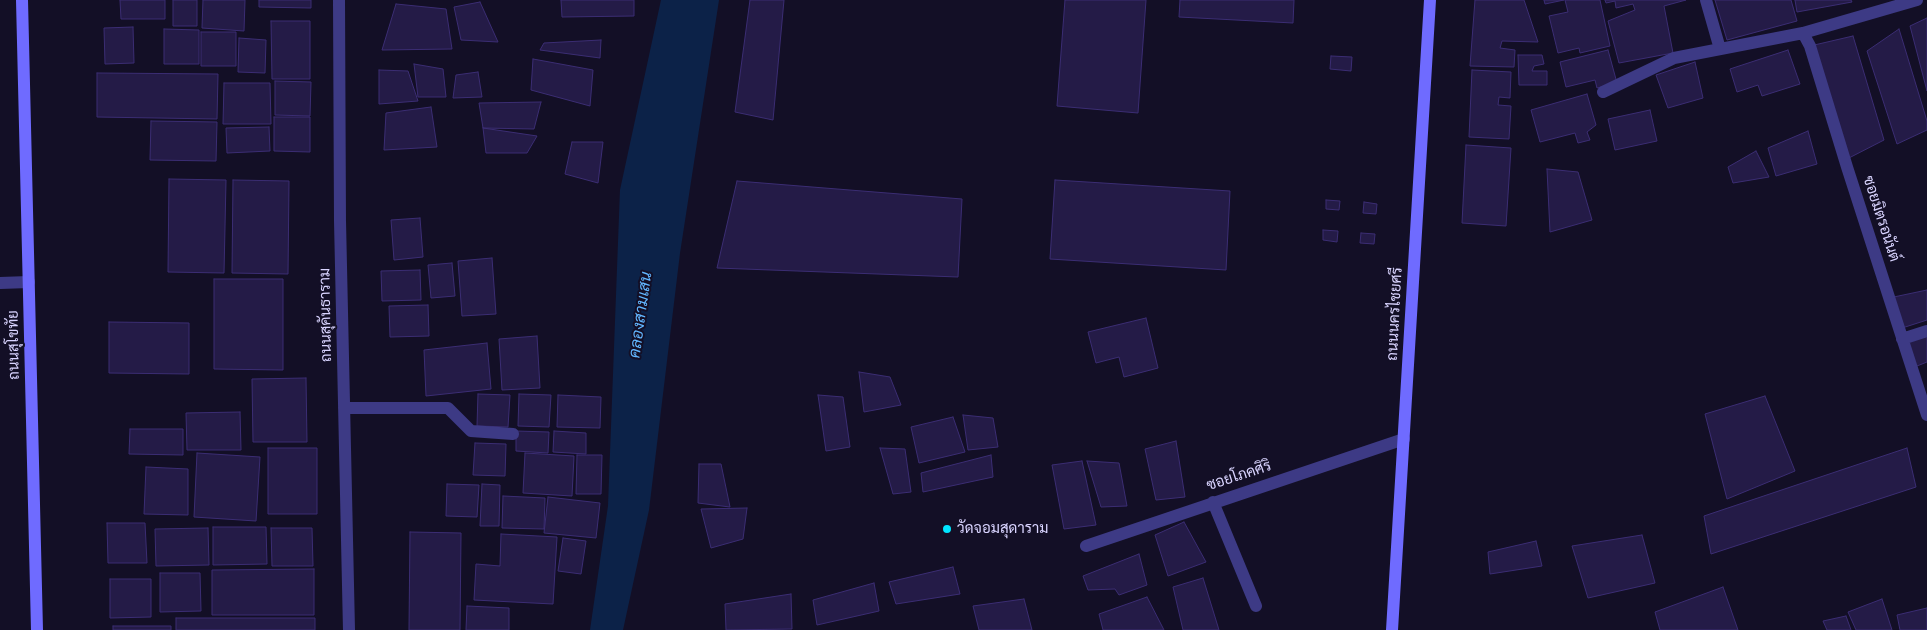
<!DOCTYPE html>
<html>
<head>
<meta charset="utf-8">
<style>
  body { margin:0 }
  canvas { display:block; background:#130f26 }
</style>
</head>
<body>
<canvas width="1927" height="630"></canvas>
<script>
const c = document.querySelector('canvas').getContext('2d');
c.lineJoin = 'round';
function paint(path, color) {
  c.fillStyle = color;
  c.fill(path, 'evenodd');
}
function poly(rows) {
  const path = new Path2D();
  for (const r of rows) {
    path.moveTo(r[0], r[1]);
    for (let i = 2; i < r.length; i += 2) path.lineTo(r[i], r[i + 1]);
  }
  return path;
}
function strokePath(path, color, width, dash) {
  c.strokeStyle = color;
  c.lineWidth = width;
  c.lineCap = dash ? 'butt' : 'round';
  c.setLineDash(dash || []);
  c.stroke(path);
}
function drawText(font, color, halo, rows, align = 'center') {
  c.font = font + ' Helvetica,Sarabun,sans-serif';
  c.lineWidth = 4;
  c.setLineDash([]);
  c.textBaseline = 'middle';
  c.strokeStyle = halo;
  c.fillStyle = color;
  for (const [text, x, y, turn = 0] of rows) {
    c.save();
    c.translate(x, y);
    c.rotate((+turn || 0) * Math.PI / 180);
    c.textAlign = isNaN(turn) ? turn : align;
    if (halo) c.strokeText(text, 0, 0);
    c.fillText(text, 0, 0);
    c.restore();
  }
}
paint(poly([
  [661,0,719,0,680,253,649,510,623,630,590,630,608,506,620,190]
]), '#0c2248');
const building = poly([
  [120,0,165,0,165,19,121,19,120,0],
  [173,0,197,0,197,26,173,26,173,0],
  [203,0,245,0,244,31,202,28,203,0],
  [259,0,311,0,311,8,259,7,259,0],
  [561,0,634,0,634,16,562,17,561,0],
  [750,0,784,0,773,120,735,112,750,0],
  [1065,0,1146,0,1138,113,1057,106,1065,0],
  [1180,0,1294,0,1293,23,1179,17,1180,0],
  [1475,0,1524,0,1538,42,1502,41,1500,48,1515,50,1514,67,1470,66,1475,0],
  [1544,0,1564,0,1545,4,1544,0],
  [1565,0,1600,0,1610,46,1580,53,1579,48,1558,53,1549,16,1568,12,1565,0],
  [1605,0,1686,0,1664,6,1673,53,1619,63,1608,21,1635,10,1633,4,1616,8,1615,1,1606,3,1605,0],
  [1715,0,1791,0,1797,21,1727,40,1715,0],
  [1795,0,1851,0,1852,2,1797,12,1795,0],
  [480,2,498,42,461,40,454,7,480,2],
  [396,4,446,9,452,49,382,50,396,4],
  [1927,18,1927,91,1910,26,1927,18],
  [271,21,310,21,310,79,272,79,271,21],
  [133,27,134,63,105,64,104,28,133,27],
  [164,29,199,30,199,64,164,64,164,29],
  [1899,29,1927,121,1927,130,1897,144,1867,51,1899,29],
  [201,32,236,32,236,66,201,66,201,32],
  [1853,36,1884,140,1845,160,1810,46,1853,36],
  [239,38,266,40,265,73,238,72,239,38],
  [601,40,600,58,540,50,544,43,601,40],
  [1608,50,1617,83,1597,88,1595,80,1566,87,1560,62,1608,50],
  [1788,50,1800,84,1762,96,1758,85,1737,92,1730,69,1788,50],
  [1518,55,1542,55,1544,64,1534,66,1532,71,1547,71,1547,85,1519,85,1518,55],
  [1331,56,1352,57,1351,71,1330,69,1331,56],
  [533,59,593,70,590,106,531,90,533,59],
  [1695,62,1703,98,1668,108,1656,75,1695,62],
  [414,64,443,69,446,97,418,97,414,64],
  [379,70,408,71,418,101,379,104,379,70],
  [1472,70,1511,72,1510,98,1499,97,1498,105,1511,106,1509,139,1469,137,1472,70],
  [478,72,482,97,453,98,456,75,478,72],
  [97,73,218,74,217,119,97,117,97,73],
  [275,81,311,82,310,116,275,115,275,81],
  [224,83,270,83,271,124,223,124,224,83],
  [1587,94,1596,125,1587,132,1590,140,1578,143,1575,133,1540,142,1531,110,1587,94],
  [541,102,534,129,483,128,479,103,541,102],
  [431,107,437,147,384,150,386,113,431,107],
  [1650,110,1657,141,1615,150,1608,119,1650,110],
  [274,117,310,117,310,152,274,151,274,117],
  [151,121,217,122,216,161,150,160,151,121],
  [269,127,270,151,227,153,226,128,269,127],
  [483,128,537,136,527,153,486,153,483,128],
  [1808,131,1817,164,1776,176,1768,148,1808,131],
  [572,142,603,142,598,183,565,174,572,142],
  [1466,145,1511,148,1506,226,1462,223,1466,145],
  [1756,151,1769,177,1733,183,1728,167,1756,151],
  [1547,169,1578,172,1592,220,1550,232,1547,169],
  [169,179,226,180,224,273,168,272,169,179],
  [233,180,289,181,288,274,232,273,233,180],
  [1055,180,1230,191,1226,270,1050,259,1055,180],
  [737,181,962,199,958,277,717,268,737,181],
  [1326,200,1340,201,1339,210,1326,209,1326,200],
  [1364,202,1377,204,1376,214,1363,213,1364,202],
  [420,218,423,257,394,260,391,220,420,218],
  [1323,230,1338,231,1337,242,1323,240,1323,230],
  [1361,233,1375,234,1374,244,1360,243,1361,233],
  [492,258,496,314,462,316,458,261,492,258],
  [452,263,455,296,431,298,428,265,452,263],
  [420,270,421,300,382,301,381,271,420,270],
  [214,279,283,279,283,370,214,369,214,279],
  [1927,290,1927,320,1899,329,1889,298,1927,290],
  [428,305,429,336,390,337,389,306,428,305],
  [1146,318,1158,368,1124,377,1119,357,1096,363,1088,332,1146,318],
  [109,322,189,323,189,374,109,373,109,322],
  [1927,331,1927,362,1912,368,1902,339,1927,331],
  [537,336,540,388,502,390,499,339,537,336],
  [487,343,491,389,426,396,424,350,487,343],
  [859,372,890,377,901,405,864,412,859,372],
  [306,378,307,442,253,442,252,379,306,378],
  [478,394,510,395,508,427,477,426,478,394],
  [519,394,551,395,549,427,518,426,519,394],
  [558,395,601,397,600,428,557,427,558,395],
  [818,395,843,397,850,447,826,451,818,395],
  [1765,396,1795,471,1727,499,1705,414,1765,396],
  [240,412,241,450,187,450,186,413,240,412],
  [963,415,993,418,998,447,968,450,963,415],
  [953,417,965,452,919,463,911,427,953,417],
  [130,429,183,429,183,455,129,454,130,429],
  [516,431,549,432,548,453,516,451,516,431],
  [554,431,586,433,586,454,553,452,554,431],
  [1176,441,1185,497,1156,500,1145,449,1176,441],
  [475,443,506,444,505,476,473,475,475,443],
  [268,448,317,448,317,514,268,514,268,448],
  [880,448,905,449,911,492,893,494,880,448],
  [1907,448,1916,487,1711,554,1704,516,1907,448],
  [197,453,260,457,256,521,194,517,197,453],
  [525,453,574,456,572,496,523,493,525,453],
  [577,455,602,455,601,494,576,494,577,455],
  [991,455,993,477,923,492,921,473,991,455],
  [1082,461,1096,525,1064,529,1052,465,1082,461],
  [1087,461,1119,463,1127,506,1101,507,1087,461],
  [699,464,721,464,730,507,698,503,699,464],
  [146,467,188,469,188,515,144,514,146,467],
  [447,484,479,485,477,517,446,516,447,484],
  [482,484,500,485,499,526,480,526,482,484],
  [503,496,545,498,544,529,502,528,503,496],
  [548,497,600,503,596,538,544,533,548,497],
  [747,508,743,539,711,548,701,509,747,508],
  [1184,522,1206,562,1168,576,1155,535,1184,522],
  [107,523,145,523,147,563,108,563,107,523],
  [213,527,266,527,267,564,213,565,213,527],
  [208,528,209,565,156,566,155,529,208,528],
  [271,528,312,528,313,566,272,566,271,528],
  [410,532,461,533,460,630,409,630,410,532],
  [501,534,557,537,553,604,474,600,476,564,500,566,501,534],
  [1642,535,1655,583,1588,598,1572,546,1642,535],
  [563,538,586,541,581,574,558,571,563,538],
  [1536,541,1542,566,1490,574,1488,552,1536,541],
  [1139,554,1147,585,1119,595,1115,589,1088,590,1083,576,1139,554],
  [953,567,960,594,896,604,889,582,953,567],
  [314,569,314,615,212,615,212,570,314,569],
  [160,573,200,573,201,611,160,612,160,573],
  [1203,578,1219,630,1183,630,1173,587,1203,578],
  [110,579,151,579,151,617,110,618,110,579],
  [874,583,879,611,817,625,813,600,874,583],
  [1723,587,1738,630,1660,630,1655,612,1723,587],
  [791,594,792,629,726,630,725,604,791,594],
  [1147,597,1164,630,1103,630,1099,614,1147,597],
  [1024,599,1032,630,979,630,973,606,1024,599],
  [1882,599,1892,630,1856,630,1848,612,1882,599],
  [467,606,509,608,509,630,466,630,467,606],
  [1927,608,1927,630,1900,630,1897,615,1927,608],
  [1846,616,1851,630,1827,630,1823,621,1846,616],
  [176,618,315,618,315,630,176,630,176,618],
  [113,626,171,626,171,630,113,630,113,626]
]);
paint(building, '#241b47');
strokePath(building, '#3b2d73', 1);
strokePath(poly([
  [339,0,340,221,349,630],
  [1706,0,1720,49],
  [1803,33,1810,46,1847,167,1927,415],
  [1603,92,1674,58,1803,33,1917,0],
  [0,283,29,282],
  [1902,339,1927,331],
  [344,408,448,408,471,431,513,434],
  [1213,502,1256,606],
  [1086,546,1404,439]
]), '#3d3a85', 12);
strokePath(poly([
  [22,0,37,630],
  [1392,630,1430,0]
]), '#6f6bff', 12);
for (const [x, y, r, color] of [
  [947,529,5,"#00e5ff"]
]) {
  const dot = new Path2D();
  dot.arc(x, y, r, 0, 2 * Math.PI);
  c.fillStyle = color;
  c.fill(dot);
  strokePath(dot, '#130f26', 2);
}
drawText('15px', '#d9d4ff', '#130f26', [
  ["ซอยมิตรอนันต์",1881,219,72],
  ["ถนนนครไชยศรี",1395,314,-87],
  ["ถนนสุคันธาราม",326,315,-91],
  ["ถนนสุโขทัย",14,345,-91],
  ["ซอยโภคศิริ",1239,476,-18]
]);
drawText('15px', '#d9d4ff', '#130f26', [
  ["วัดจอมสุดาราม",957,529]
], 'left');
drawText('italic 16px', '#62b6ff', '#130f26', [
  ["คลองสามเสน",641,315,-82]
]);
</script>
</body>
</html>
